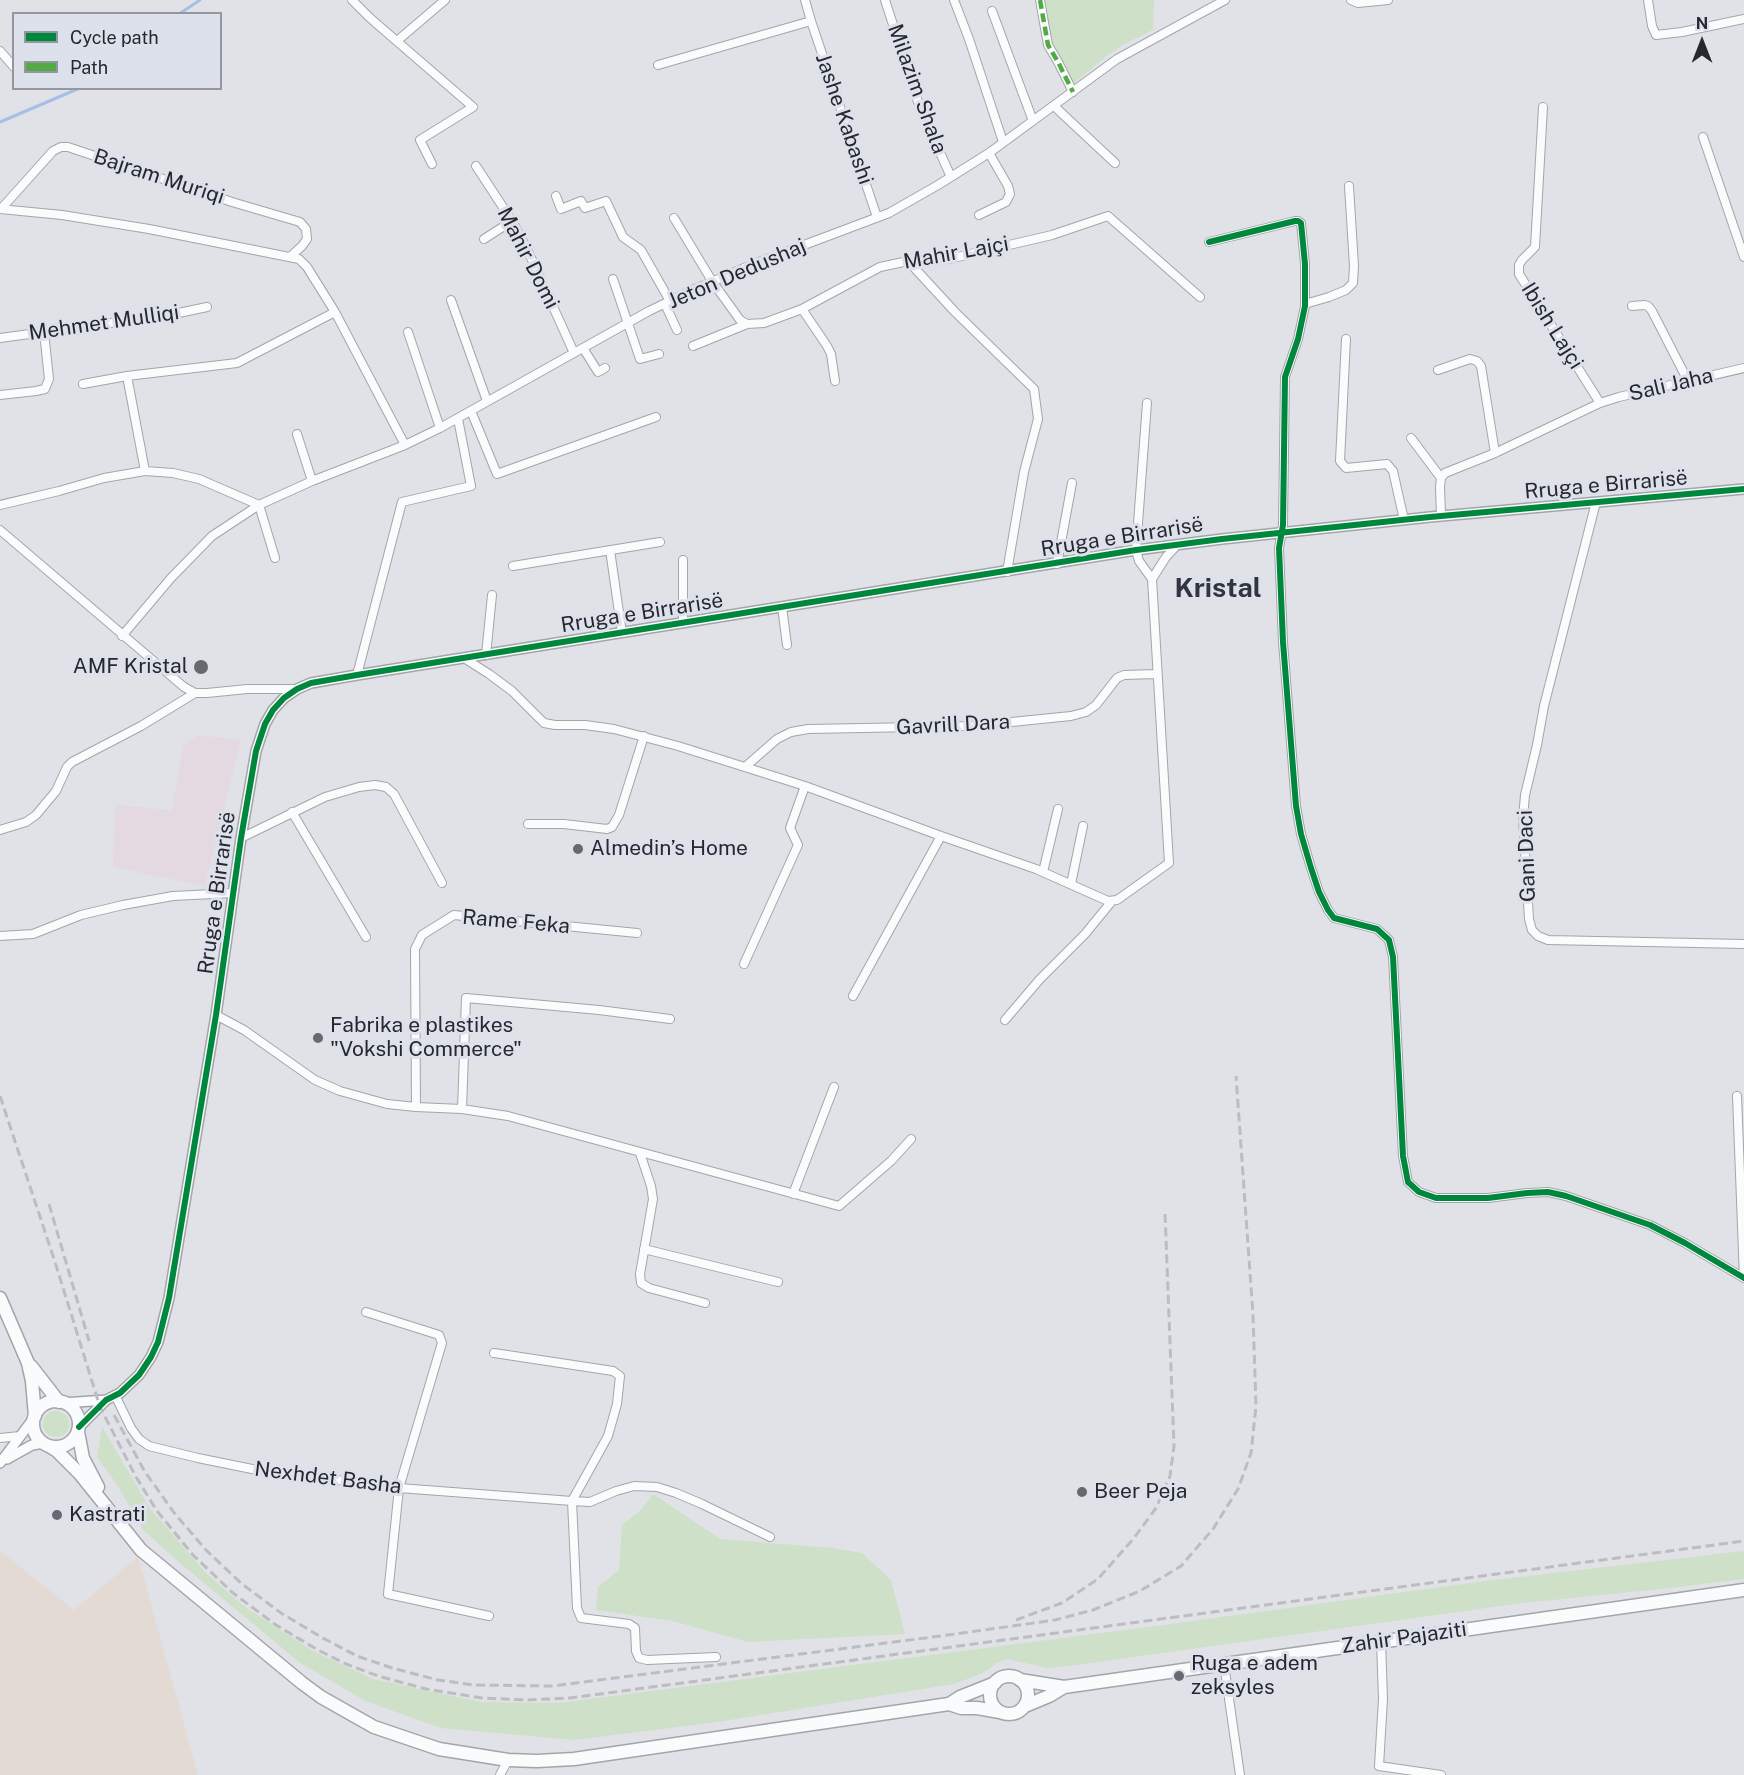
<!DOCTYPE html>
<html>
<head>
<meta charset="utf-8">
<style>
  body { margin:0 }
  #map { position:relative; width:1744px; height:1775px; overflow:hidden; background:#e0e2e8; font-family:"Public Sans",sans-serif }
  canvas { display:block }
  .legend { position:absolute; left:12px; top:12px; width:210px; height:78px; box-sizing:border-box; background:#dde1eb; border:2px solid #94979f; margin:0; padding:8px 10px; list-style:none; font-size:18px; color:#26282c }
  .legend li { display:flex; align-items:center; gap:12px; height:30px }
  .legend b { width:30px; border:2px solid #94979f }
  .north { position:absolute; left:1672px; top:12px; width:60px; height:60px; -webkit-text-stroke:4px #dde1eb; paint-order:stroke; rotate:0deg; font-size:16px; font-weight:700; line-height:24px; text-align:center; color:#26282c }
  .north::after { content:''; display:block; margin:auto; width:21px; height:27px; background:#26282c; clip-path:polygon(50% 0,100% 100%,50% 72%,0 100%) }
</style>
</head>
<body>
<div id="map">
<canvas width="1744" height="1775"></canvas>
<ul class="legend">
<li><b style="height:8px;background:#00873e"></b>Cycle path</li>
<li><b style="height:8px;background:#53aa44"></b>Path</li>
</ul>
<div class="north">N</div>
</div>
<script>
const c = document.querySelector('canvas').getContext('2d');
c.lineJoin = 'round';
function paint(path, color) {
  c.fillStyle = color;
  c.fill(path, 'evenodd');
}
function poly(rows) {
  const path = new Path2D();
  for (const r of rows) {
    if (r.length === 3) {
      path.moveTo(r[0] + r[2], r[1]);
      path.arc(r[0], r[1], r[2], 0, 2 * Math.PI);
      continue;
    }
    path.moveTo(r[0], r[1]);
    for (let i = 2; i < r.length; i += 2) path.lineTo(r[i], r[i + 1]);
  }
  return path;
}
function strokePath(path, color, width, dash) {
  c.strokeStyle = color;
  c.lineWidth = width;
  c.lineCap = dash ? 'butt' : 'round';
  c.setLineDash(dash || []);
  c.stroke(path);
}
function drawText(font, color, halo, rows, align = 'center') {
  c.font = font + ' "Public Sans",sans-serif';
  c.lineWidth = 6;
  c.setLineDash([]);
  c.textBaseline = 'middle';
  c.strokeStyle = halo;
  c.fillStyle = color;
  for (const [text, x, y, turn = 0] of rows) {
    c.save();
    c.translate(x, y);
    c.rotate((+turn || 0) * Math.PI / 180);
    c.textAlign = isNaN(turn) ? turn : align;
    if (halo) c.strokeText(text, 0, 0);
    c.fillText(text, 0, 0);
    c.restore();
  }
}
paint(poly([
  [0,1551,74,1610,138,1557,198,1775,0,1775]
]), '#e3dad4');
paint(poly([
  [197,735,241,740,205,886,113,867,115,805,172,810,183,746]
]), '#e4d8e1');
paint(poly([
  [1040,0,1154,0,1153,30,1121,46,1105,57,1070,87,1048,45],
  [56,1424,13],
  [102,1427,151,1510,207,1574,245,1607,313,1651,373,1679,480,1702,558,1703,1156,1626,1485,1581,1744,1551,1744,1579,1670,1588,1523,1603,1069,1666,1048,1668,1007,1659,997,1663,981,1674,954,1684,711,1723,575,1740,441,1728,365,1701,299,1662,181,1564,143,1530,118,1486,97,1457],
  [653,1494,720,1539,833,1548,862,1553,891,1580,905,1634,748,1642,673,1621,596,1610,598,1587,619,1570,622,1525,641,1510]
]), '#cee0c8');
strokePath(poly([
  [179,14,200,0],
  [0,122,80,88]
]), '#a7bfe6', 3);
const minor = poly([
  [352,0,370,18,473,107,420,140,432,164],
  [805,0,811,21],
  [885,0,920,108,951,177],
  [954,0,969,39,1003,142],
  [1040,0,1048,45,1058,62,1073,92],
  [1351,0,1358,3,1388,0],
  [1648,0,1652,26,1656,35,1682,32,1744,19],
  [992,11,1033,121],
  [397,41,445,0],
  [0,51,14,67],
  [658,65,811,21,877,217],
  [1054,106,1115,163],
  [1543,107,1535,247,1522,260,1519,265,1519,274,1600,403],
  [1703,137,1744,257],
  [476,166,512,221,527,249,574,353],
  [556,196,561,209,581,201,585,208,606,201,623,237,641,250,670,301],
  [0,209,62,215,149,229,299,259,307,267,335,312,405,445],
  [1,209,53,151,61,147,68,147,232,202,300,222,306,229,307,239,302,246,291,256],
  [979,215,1006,202,1010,194,1008,186,989,153],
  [674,218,712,281,740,320,747,324,764,323,802,309,880,267,908,261,949,259,1052,235,1108,216,1200,297],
  [484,239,512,221],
  [1209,242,1295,221,1298,221,1301,223,1305,264,1305,306,1298,339,1285,377,1283,525,1279,548,1283,642,1296,806,1301,834,1311,868,1319,892,1328,910,1334,918,1377,929,1389,940,1393,957,1403,1156,1408,1182,1419,1192,1436,1198,1488,1198,1527,1193,1548,1192,1566,1196,1650,1225,1685,1243,1744,1278],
  [908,261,955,312,1034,389,1038,419,1024,472,1007,572],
  [613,279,640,359,659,354],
  [451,300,487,401],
  [665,304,677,330],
  [1305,304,1329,297,1346,290,1353,283,1354,266,1349,186],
  [1632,306,1644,305,1648,306,1652,311,1688,381],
  [802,309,827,346,831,354,835,381],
  [408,332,440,428],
  [0,338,169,315,207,307],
  [1346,339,1340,461,1346,468,1387,464,1393,471,1404,520],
  [693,346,747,324],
  [583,348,598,372,605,368],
  [1438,370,1470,359,1477,361,1481,366,1495,453],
  [127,376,237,363,335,312],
  [83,384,127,376,145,471],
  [0,395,36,391,45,389,49,379,44,332],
  [471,411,497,474,656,417],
  [297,434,312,481],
  [1411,438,1441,478],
  [1596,502,1544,706,1537,745,1525,795,1523,818,1529,919,1532,930,1538,936,1548,940,1744,944],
  [0,505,59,491,104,478,145,471,173,473,199,479,259,505,275,558],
  [1441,516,1440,487,1441,478,1445,473,1495,453,1600,403,1619,397,1744,368],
  [0,530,184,687,195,693,207,693,247,689,297,689],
  [610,550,622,633],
  [1057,564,1072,483],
  [513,566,660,542],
  [1152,579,1166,557,1177,545],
  [782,607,787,645],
  [683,623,683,560],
  [122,636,171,578,212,536,259,505,312,481,405,445,440,428,649,311,695,289,751,265,889,213,938,185,989,153,1117,59,1225,0],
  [486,655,492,595],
  [464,658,489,674,512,691,544,723,555,725,585,725,614,729,678,746,805,786,941,836,1036,869,1108,901,1117,900,1169,863,1152,579,1139,561,1136,550,1147,403],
  [357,675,402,502,471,486,458,419],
  [745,767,777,739,791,732,808,729,972,726,1071,716,1086,712,1096,705,1117,678,1124,675,1157,674],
  [292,812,366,937],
  [528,824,564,824,607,829,612,827,619,815,644,736],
  [0,830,26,822,36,815,56,791,67,767,72,762,141,726,195,693],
  [241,838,325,797,359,787,375,785,386,787,394,794,442,883],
  [1043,872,1058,809],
  [1071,884,1083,826],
  [0,936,33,934,81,915,123,905,173,896,233,893],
  [744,964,798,845,790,828,805,786],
  [853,996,941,836],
  [216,1015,244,1030,315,1080,340,1091,387,1104,416,1107,462,1109,508,1116,839,1206,891,1161,911,1139],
  [1005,1020,1040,979,1085,934,1112,901],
  [1737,1096,1744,1278],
  [416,1107,415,949,422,935,454,915,637,933],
  [462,1109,466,998,599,1010,670,1019],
  [640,1153,651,1186,653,1199,640,1274,641,1283,649,1288,705,1303],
  [793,1194,834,1087],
  [644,1249,778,1282],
  [366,1312,439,1335,442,1343,399,1488,388,1594,489,1616],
  [494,1353,613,1371,620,1376,617,1404,608,1436,572,1501],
  [115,1395,131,1428,139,1439,149,1446,198,1458,252,1469,399,1488,572,1501,590,1502,616,1491,634,1486,657,1487,676,1493,702,1504,770,1537],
  [0,1438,20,1436],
  [572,1501,577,1608,581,1618,629,1624,635,1628,636,1651,639,1658,647,1660,716,1657],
  [1381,1641,1383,1699,1379,1766,1441,1775],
  [1224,1664,1240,1775],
  [500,1775,508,1760]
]);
const tertiary = poly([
  [63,1403,106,1400],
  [79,1427,106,1400,120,1393,139,1375,151,1357,158,1342,169,1298,216,1015,241,838,256,751,265,724,273,710,284,698,297,689,311,683,357,675,1136,550,1222,539,1430,517,1744,489],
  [7,1459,32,1445,44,1443],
  [0,1463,34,1418]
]);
const primary = poly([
  [0,1298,28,1363,32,1381,35,1416],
  [31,1366,59,1402],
  [56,1424,23],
  [78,1432,83,1458,98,1487],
  [49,1446,57,1451,80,1474,141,1550,302,1683,321,1697,374,1727,439,1749,508,1760,537,1761,574,1759,949,1704,960,1697,995,1683],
  [1009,1695,19],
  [1020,1680,1064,1687,1744,1590],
  [949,1704,961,1708,977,1708,1000,1712],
  [1025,1706,1049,1696,1064,1687]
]);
strokePath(minor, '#a3a5a9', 10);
strokePath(tertiary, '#a3a5a9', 12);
strokePath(primary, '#a3a5a9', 15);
strokePath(minor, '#fafbfc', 8);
strokePath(tertiary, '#fafbfc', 9);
strokePath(primary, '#fafbfc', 12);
strokePath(poly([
  [0,1096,55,1262,100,1407,136,1477,157,1511,193,1555,233,1593,276,1625,318,1650,346,1664,378,1676,426,1689,482,1698,526,1700,570,1698,1744,1541],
  [49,1204,89,1341],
  [114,1415,145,1472,175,1514,206,1550,242,1584,281,1613,321,1637,357,1656,392,1668,438,1680,474,1685,553,1686,948,1635,1055,1620,1093,1610,1140,1591,1181,1566,1213,1529,1238,1489,1251,1453,1256,1406,1253,1315,1236,1076],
  [1016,1620,1062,1603,1098,1579,1134,1538,1156,1508,1170,1476,1174,1446,1165,1213]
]), '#bcbdbf', 3, [9, 4.5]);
strokePath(poly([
  [1040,0,1048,45,1058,62,1073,92]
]), '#53aa44', 4.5, [9, 4.5]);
strokePath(poly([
  [1209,242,1295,221,1298,221,1301,223,1305,264,1305,306,1298,339,1285,377,1283,525,1279,548,1283,642,1296,806,1301,834,1311,868,1319,892,1328,910,1334,918,1377,929,1389,940,1393,957,1403,1156,1408,1182,1419,1192,1436,1198,1488,1198,1527,1193,1548,1192,1566,1196,1650,1225,1685,1243,1744,1278],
  [79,1427,106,1400,120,1393,139,1375,151,1357,158,1342,169,1298,216,1015,241,838,256,751,265,724,273,710,284,698,297,689,311,683,357,675,1136,550,1222,539,1430,517,1744,489]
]), '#00873e', 6);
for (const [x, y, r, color] of [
  [201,667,8,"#67696e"],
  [578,849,6,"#67696e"],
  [318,1038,6,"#67696e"],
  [1082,1492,6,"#67696e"],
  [57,1515,6,"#67696e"],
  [1179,1676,6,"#67696e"]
]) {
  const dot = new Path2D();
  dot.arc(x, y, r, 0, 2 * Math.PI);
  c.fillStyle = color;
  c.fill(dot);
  strokePath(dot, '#dde1eb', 2);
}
drawText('21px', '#26282c', '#dde1eb', [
  ["Milazim Shala",917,89,70],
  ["Jashe Kabashi",844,119,71],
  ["Bajram Muriqi",159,177,18],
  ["Mahir Lajçi",956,253,-10],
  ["Mahir Domi",528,258,63],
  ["Jeton Dedushaj",737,274,-23],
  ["Mehmet Mulliqi",104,323,-8],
  ["Ibish Lajçi",1552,326,58],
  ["Sali Jaha",1671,385,-13],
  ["Rruga e Birrarisë",1606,485,-5],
  ["Rruga e Birrarisë",1122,537,-9],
  ["Rruga e Birrarisë",642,613,-9],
  ["Gavrill Dara",953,725,-3],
  ["Gani Daci",1527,856,-92],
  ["Rruga e Birrarisë",217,893,-82],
  ["Rame Feka",516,922,5],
  ["Nexhdet Basha",328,1478,7],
  ["Zahir Pajaziti",1404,1638,-8]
]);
drawText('21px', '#26282c', '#dde1eb', [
  ["AMF Kristal",188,667,"right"],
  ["Almedin’s Home",590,849],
  ["Fabrika e plastikes",330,1026],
  ["\"Vokshi Commerce\"",330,1050],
  ["Beer Peja",1094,1492],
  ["Kastrati",69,1515],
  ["Ruga e adem",1191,1664],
  ["zeksyles",1191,1688]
], 'left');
drawText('bold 27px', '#32353d', '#dde1eb', [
  ["Kristal",1218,589]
]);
</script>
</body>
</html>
